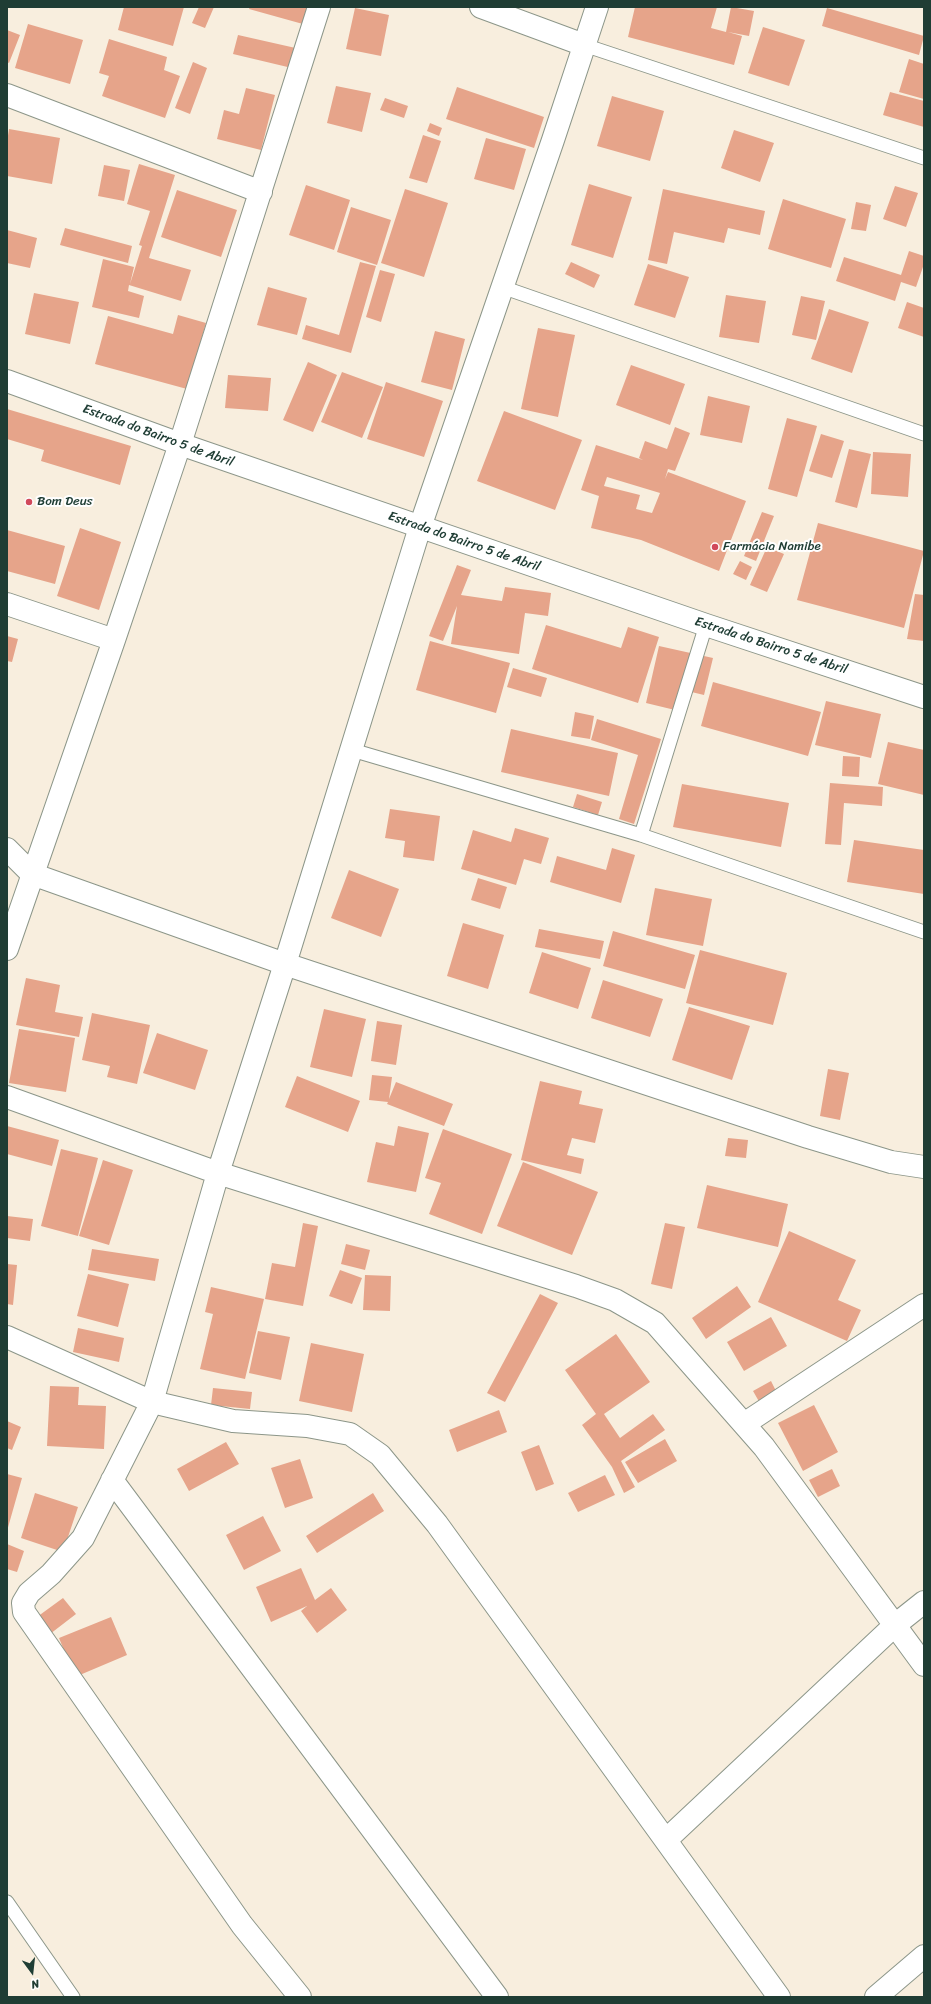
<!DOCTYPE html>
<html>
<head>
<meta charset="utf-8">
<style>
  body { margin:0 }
  #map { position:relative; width:931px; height:2004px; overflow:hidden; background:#f8eede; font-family:Sriracha,sans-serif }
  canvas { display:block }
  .frame { position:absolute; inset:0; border:8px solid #1f3d34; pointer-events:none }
  .north { position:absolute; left:12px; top:1952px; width:40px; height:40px; -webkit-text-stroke:3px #fff; paint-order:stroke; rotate:165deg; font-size:11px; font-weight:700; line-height:16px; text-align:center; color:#1f3d34 }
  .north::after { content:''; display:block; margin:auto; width:14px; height:18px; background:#1f3d34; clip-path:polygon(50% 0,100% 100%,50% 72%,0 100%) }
</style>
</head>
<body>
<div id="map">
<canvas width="931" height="2004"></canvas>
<div class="frame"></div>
<div class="north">N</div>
</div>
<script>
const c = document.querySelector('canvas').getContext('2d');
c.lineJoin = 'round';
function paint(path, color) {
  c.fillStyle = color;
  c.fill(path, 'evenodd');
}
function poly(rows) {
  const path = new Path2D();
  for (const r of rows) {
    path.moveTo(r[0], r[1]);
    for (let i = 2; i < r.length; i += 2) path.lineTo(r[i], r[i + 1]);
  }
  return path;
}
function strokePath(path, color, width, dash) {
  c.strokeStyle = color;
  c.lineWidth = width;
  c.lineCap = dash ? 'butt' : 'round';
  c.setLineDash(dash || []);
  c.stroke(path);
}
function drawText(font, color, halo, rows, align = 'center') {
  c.font = font + ' Sriracha,sans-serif';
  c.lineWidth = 4;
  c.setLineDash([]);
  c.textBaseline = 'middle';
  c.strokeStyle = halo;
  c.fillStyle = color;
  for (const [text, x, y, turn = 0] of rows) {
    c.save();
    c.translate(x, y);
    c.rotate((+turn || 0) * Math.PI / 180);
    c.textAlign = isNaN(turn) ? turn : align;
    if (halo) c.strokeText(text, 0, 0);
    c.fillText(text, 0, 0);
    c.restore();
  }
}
paint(poly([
  [124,7,184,7,173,46,118,30],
  [199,7,214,7,205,28,192,23],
  [250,7,315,7,310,26,249,9],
  [635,7,717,7,711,28,726,32,731,7,754,11,749,36,728,32,742,36,734,65,628,37],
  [355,8,389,15,381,56,346,49],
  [827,8,924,36,919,55,822,26],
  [28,24,83,40,70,84,15,68],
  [763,27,805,40,789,86,748,73],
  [7,30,20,35,9,63,7,62],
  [238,35,300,49,296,69,233,54],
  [109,39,167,57,164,70,180,76,165,118,102,96,109,76,99,73],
  [909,59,924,64,924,99,899,92],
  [193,62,207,68,190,114,175,108],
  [336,86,371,93,362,132,327,123],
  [457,87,544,117,534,148,446,119],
  [246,88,275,95,261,150,217,139,224,110,239,114],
  [890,92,924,101,924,127,883,115],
  [612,96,664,111,650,161,597,146],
  [385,98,408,106,404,118,380,110],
  [430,123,442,128,439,136,427,131],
  [9,129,60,138,52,184,7,176,7,142],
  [734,130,774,143,760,182,721,168],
  [423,135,441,141,427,183,409,178],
  [486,138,526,149,514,190,474,179],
  [139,164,175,175,149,258,191,270,181,301,129,285,128,291,144,296,139,318,92,307,103,259,134,267,130,284,142,246,139,245,150,211,127,204],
  [104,165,130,170,124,201,98,196],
  [589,184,632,197,613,258,571,245],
  [306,185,350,200,334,250,289,235],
  [895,186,918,193,906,227,883,219],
  [405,189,448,203,424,277,381,263],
  [663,189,765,211,760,235,728,228,724,243,674,232,667,264,648,260],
  [177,190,237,210,221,257,161,237],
  [783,199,846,219,831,268,768,249],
  [856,202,871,205,866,231,851,229],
  [351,207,391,220,377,265,337,252],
  [65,228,132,246,128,263,60,245],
  [7,230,37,238,30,268,7,263],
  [909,251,924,256,924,264,916,287,901,282,895,301,836,281,844,257,901,275],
  [360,262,376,266,351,353,302,339,306,325,339,335],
  [571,262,600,275,594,288,565,274],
  [648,264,689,277,675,318,634,305],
  [380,270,395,274,381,322,366,317],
  [268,287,307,298,297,335,257,325],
  [34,293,79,302,70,344,25,334],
  [726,295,766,301,759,343,719,337],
  [801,296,825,301,816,340,792,335],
  [907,302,924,308,924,337,898,328],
  [829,309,869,322,852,373,811,359],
  [178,315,206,323,187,389,95,364,108,316,173,334],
  [538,328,575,335,558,417,521,409],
  [435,331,465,339,452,390,421,382],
  [308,362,337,375,313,432,283,420],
  [631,365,685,384,670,425,616,405],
  [342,372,383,387,362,438,321,422],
  [228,375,271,378,268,411,225,408],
  [386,382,443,401,424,457,367,439],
  [708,396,750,406,742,443,700,435],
  [7,409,131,446,120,485,41,461,44,450,7,439],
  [504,411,582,440,555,510,477,481],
  [787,418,817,426,797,497,768,489],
  [675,427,690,433,675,471,668,469,665,479,668,472,746,501,719,571,641,540,591,528,599,496,581,490,596,445,643,460,639,458,645,441,667,449],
  [607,477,660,493,652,513,636,509,640,495,604,486],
  [821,434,844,441,832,478,809,471],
  [849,449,871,454,857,508,835,502],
  [873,452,911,454,908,497,871,494],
  [762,512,774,516,756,561,744,556],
  [818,523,924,551,904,628,797,600],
  [80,528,121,542,99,610,57,596],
  [7,530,65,546,55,584,7,571],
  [767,547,784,554,767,592,750,585],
  [740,561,752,567,746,580,733,574],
  [457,565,471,570,461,595,502,601,505,587,551,593,548,616,525,613,519,654,451,644,457,606,443,641,429,636],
  [915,594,924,595,924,641,907,639],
  [546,625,621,648,628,627,659,637,638,703,532,669],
  [7,636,18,639,12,662,7,661],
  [430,641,510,663,496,713,416,690],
  [659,646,713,658,704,695,679,689,675,710,646,703],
  [513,668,547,678,541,697,507,687],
  [713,682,821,712,808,756,701,726],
  [826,701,881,714,871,758,815,745],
  [575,712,594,716,590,739,571,736],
  [597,719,661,739,634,824,619,819,638,755,591,740],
  [511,729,618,753,609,796,501,772],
  [888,742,924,750,924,795,878,784],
  [843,756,860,757,859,777,842,776],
  [830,783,883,787,882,806,844,803,841,845,825,844],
  [682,784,789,803,781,847,673,827],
  [577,794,602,802,598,815,573,807],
  [390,809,440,816,434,861,403,857,405,841,385,838],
  [515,828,549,838,541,864,524,859,516,885,461,869,473,830,511,842],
  [854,840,924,850,924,894,847,882],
  [612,848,635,855,621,903,550,882,557,856,606,870],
  [349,870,399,889,381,937,331,918],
  [478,878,507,887,500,909,471,900],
  [655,888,712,899,703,946,646,935],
  [463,923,504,935,488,989,447,976],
  [539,929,604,941,600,959,535,947],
  [613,931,695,955,685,989,603,966],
  [700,950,787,973,773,1025,686,1003],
  [542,952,591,968,578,1009,529,993],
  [26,978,60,985,55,1012,83,1017,79,1037,16,1025],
  [603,980,663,999,650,1037,591,1018],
  [689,1007,750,1026,732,1080,672,1060],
  [324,1009,366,1019,352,1077,310,1067],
  [92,1013,150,1025,137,1084,107,1077,110,1066,82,1060],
  [377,1021,402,1025,396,1065,371,1061],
  [19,1029,75,1038,66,1092,9,1083],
  [157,1033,208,1050,195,1090,143,1073],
  [828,1069,849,1073,840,1120,820,1116],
  [372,1075,392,1077,389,1099,396,1082,453,1104,444,1126,387,1104,388,1102,369,1100],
  [297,1076,360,1101,348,1132,285,1107],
  [540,1081,582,1091,579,1104,603,1109,595,1143,572,1138,567,1155,584,1159,581,1174,521,1160],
  [7,1126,59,1140,52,1166,7,1154],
  [398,1126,429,1133,416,1192,367,1182,376,1142,394,1146],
  [443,1129,512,1154,482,1234,429,1214,441,1183,425,1178],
  [728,1138,748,1140,746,1158,725,1156],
  [61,1149,98,1158,78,1236,41,1226],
  [103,1160,133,1170,109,1245,79,1236],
  [523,1162,598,1192,572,1255,497,1226],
  [707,1185,788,1204,778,1247,697,1228],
  [7,1216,33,1219,30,1241,7,1238],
  [303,1223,318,1226,303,1306,265,1299,272,1263,295,1267],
  [665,1223,685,1227,672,1289,651,1284],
  [789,1231,856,1260,838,1300,861,1310,847,1341,758,1302],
  [346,1244,370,1250,365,1270,341,1264],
  [92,1249,159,1259,155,1281,88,1270],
  [7,1264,17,1265,13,1305,7,1304],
  [340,1270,362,1278,352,1304,329,1296],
  [88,1274,129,1284,118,1327,77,1316],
  [365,1275,391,1276,390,1311,363,1310],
  [737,1286,751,1307,706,1339,692,1318],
  [211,1287,264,1299,245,1379,200,1369,213,1314,205,1312],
  [540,1294,558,1303,505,1402,487,1393],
  [771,1317,787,1346,744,1371,727,1342],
  [78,1328,124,1338,119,1362,73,1352],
  [258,1331,290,1337,281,1380,249,1373],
  [616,1334,650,1382,604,1414,620,1438,653,1414,665,1430,621,1461,635,1487,624,1493,612,1467,582,1425,596,1414,565,1370],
  [311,1343,364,1354,352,1412,299,1401],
  [771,1381,778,1395,761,1405,753,1391],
  [50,1386,79,1387,78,1405,106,1406,104,1449,47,1446],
  [213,1388,252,1392,250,1409,211,1405],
  [814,1405,838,1452,803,1471,778,1423],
  [499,1410,507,1432,457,1452,449,1430],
  [7,1421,21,1427,12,1450,7,1448],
  [665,1439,677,1461,638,1483,625,1462],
  [226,1442,239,1464,189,1491,177,1469],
  [539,1445,554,1484,536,1491,521,1452],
  [300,1459,313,1498,285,1508,271,1468],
  [832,1469,840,1486,818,1497,809,1480],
  [7,1474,22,1478,7,1531],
  [605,1475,615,1495,578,1512,568,1493],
  [35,1493,78,1507,63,1552,21,1538],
  [373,1493,384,1511,317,1553,306,1536],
  [263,1516,281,1551,244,1570,226,1535],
  [7,1544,24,1551,17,1572,7,1569],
  [301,1568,315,1600,331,1588,347,1610,317,1633,301,1611,307,1606,271,1622,256,1587],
  [63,1598,76,1614,50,1634,37,1617],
  [111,1617,127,1655,75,1677,59,1638]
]), '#e6a48a');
const lane = poly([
  [584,45,924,158],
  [502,287,924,434],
  [352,750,641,835,924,932],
  [641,835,706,625],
  [7,1902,73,1997]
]);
const street = poly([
  [481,7,584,45],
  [7,95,261,192],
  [7,604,114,640],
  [7,849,32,874,285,964,808,1137,891,1162,924,1167],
  [7,949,114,640,180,444,319,7],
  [7,1097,218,1173,576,1286,615,1300,655,1323,764,1447,924,1665],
  [7,1337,152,1402,233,1421,307,1426,350,1434,380,1455,437,1524,779,1997],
  [744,1424,924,1305],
  [112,1480,497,1997],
  [666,1840,895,1625,924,1602],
  [300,1997,242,1925,24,1612,23,1603,29,1593,51,1574,83,1538,152,1402,218,1173,285,964,420,527,553,140,597,7],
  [876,1997,924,1956]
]);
const secondary = poly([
  [7,381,180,444,706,625,924,697]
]);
strokePath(lane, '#8c9689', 15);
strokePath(street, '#8c9689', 24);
strokePath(secondary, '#8c9689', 24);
strokePath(lane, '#fff', 13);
strokePath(street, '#fff', 22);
strokePath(secondary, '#fff', 22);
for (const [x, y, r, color] of [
  [29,502,4,"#d1495b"],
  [715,547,4,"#d1495b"]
]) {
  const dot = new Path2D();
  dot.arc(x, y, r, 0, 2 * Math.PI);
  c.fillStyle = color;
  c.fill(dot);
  strokePath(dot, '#fff', 1.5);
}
drawText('13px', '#1f3d34', '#fff', [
  ["Estrada do Bairro 5 de Abril",158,436,20],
  ["Estrada do Bairro 5 de Abril",464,542,19],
  ["Estrada do Bairro 5 de Abril",771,646,18]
]);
drawText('13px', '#1f3d34', '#fff', [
  ["Bom Deus",37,502],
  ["Farmácia Namibe",723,547]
], 'left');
</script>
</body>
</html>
